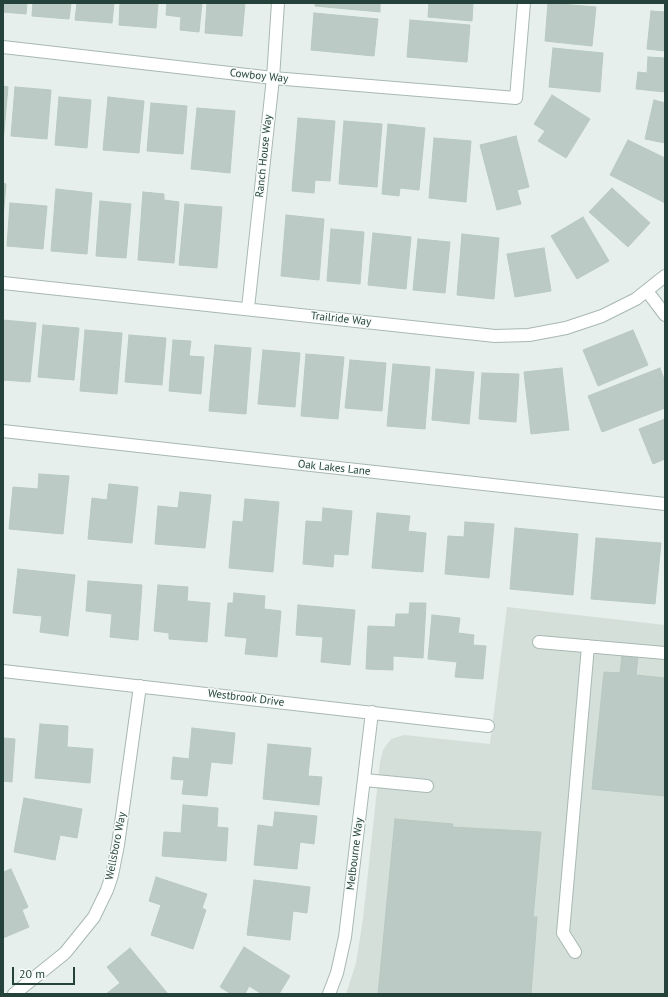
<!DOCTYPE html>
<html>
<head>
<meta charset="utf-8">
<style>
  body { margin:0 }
  #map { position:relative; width:668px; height:997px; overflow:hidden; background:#e6efeb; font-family:"PT Sans",sans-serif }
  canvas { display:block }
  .frame { position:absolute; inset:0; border:4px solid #24423a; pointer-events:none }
  .scale { position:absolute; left:12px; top:967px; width:63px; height:18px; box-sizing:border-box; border:2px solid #24423a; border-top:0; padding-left:5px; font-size:12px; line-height:14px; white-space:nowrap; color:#24423a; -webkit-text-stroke:3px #f7fbf9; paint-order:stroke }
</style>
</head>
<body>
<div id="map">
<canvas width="668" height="997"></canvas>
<div class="frame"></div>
<div class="scale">20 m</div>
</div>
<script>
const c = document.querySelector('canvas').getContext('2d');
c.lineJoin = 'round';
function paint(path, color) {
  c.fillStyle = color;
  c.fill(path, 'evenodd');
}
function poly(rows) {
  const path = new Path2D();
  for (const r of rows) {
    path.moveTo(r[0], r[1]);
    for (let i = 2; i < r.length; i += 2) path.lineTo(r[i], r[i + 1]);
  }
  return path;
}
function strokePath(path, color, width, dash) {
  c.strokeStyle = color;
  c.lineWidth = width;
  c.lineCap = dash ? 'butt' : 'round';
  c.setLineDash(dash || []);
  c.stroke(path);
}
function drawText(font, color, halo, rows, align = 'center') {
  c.font = font + ' "PT Sans",sans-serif';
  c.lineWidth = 3;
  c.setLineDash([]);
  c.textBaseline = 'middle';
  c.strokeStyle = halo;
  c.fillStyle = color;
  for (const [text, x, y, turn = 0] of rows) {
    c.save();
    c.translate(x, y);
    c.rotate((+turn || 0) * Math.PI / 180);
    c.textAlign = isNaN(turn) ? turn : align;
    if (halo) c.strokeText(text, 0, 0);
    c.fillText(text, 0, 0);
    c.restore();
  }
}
paint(poly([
  [507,607,665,625,665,994,346,994,356,963,363,919,380,762,383,750,391,739,404,735,490,744]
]), '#d4dfda');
const building = poly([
  [3,3,27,3,26,14,3,12,3,3],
  [33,3,71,3,69,19,32,16,33,3],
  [77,3,114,3,112,23,75,20,77,3],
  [120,3,158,3,156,28,119,25,120,3],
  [167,3,202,3,199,32,180,30,181,17,166,15,167,3],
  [207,3,245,3,242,36,205,33,207,3],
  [315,3,380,3,380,12,315,6,315,3],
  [429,3,473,3,472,21,428,17,429,3],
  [548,3,596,7,592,46,545,41,548,3],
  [651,11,665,12,665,51,647,49,651,11],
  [314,13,378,19,374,56,311,50,314,13],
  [410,20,470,25,467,62,407,57,410,20],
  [553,48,603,53,600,92,549,87,553,48],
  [648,57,665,58,665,92,636,89,638,72,647,73,648,57],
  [3,86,8,87,3,142,3,86],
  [15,87,51,90,47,139,11,136,15,87],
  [552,95,590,119,566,158,538,141,545,131,534,124,552,95],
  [59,97,91,100,87,148,55,145,59,97],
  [108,97,144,101,139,153,103,150,108,97],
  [654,100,665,103,665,143,645,139,654,100],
  [151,103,187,106,183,154,147,151,151,103],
  [197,108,235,111,230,173,191,169,197,108],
  [298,118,335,121,330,181,315,180,314,193,292,191,298,118],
  [344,121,382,124,377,187,339,184,344,121],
  [388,124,425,128,419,190,400,188,399,196,382,194,388,124],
  [516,136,529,187,517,190,521,204,497,210,480,145,516,136],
  [434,138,471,141,466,202,429,198,434,138],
  [628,140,665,158,665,203,610,175,628,140],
  [3,183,6,184,3,218,3,183],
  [612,188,650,223,628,247,589,212,612,188],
  [56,189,92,193,87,254,51,251,56,189],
  [143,192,164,194,164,200,179,202,174,263,138,260,143,192],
  [100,201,131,204,126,258,96,256,100,201],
  [10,203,47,206,43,249,7,246,10,203],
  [185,204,222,207,217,268,179,265,185,204],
  [286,215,324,219,319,280,281,276,286,215],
  [583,217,609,261,577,279,551,236,583,217],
  [331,229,364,232,360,284,327,281,331,229],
  [373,233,411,237,406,289,368,285,373,233],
  [462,234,499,238,494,299,457,295,462,234],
  [418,239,450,242,445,293,413,290,418,239],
  [544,248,551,291,515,297,507,254,544,248],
  [3,320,36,323,30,382,3,380,3,320],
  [43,325,79,328,74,380,38,377,43,325],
  [85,330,122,333,117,394,80,391,85,330],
  [633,330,648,365,598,386,583,350,633,330],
  [129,335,166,338,162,385,125,382,129,335],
  [173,340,191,341,189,356,204,357,201,394,169,391,173,340],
  [215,345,251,348,246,414,209,411,215,345],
  [263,350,300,353,295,407,258,404,263,350],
  [306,354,344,357,338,419,301,416,306,354],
  [350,360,386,363,382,411,345,408,350,360],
  [393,364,430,367,425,429,387,426,393,364],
  [562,368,569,430,531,434,524,372,562,368],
  [660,368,665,382,665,408,602,432,588,396,660,368],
  [436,369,474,372,469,424,432,420,436,369],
  [482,373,519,374,516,422,479,419,482,373],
  [665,419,665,459,653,464,639,429,665,419],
  [39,474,69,476,63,534,9,529,13,487,38,489,39,474],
  [109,484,138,487,132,543,88,539,92,498,107,500,109,484],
  [180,492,211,495,205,548,155,544,158,506,178,508,180,492],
  [245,499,279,502,273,572,229,568,233,521,243,522,245,499],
  [323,508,352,511,348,555,334,554,333,567,303,564,306,521,322,522,323,508],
  [377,513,410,516,408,531,426,533,423,572,372,568,377,513],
  [465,522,494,524,489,578,445,574,448,536,464,537,465,522],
  [515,528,578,534,573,595,510,589,515,528],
  [596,538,661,543,655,604,591,599,596,538],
  [18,569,75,575,68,636,40,632,42,616,13,613,18,569],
  [88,581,142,585,138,640,110,637,112,614,86,611,88,581],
  [158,585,188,587,187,601,210,603,207,642,169,639,169,633,154,631,158,585],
  [234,593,265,596,264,609,281,611,277,657,245,654,247,638,225,636,228,603,233,603,234,593],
  [410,603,426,603,423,658,393,656,393,670,366,669,368,626,395,627,396,614,409,614,410,603],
  [298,605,355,610,350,665,321,662,323,637,296,635,298,605],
  [432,615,460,618,458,633,474,635,473,645,486,646,483,679,455,677,457,662,428,659,432,615],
  [622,655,638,657,636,675,665,678,665,796,592,789,604,672,620,673,622,655],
  [40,724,68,726,67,747,93,749,90,783,35,778,40,724],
  [192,728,235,733,232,764,211,762,207,796,182,794,184,780,171,779,173,757,189,759,192,728],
  [3,738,15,739,12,782,3,781,3,738],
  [268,744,311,748,308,776,322,777,319,805,263,799,268,744],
  [24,798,82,809,77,838,60,835,55,860,14,852,24,798],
  [183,805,218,808,217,827,228,828,226,861,162,856,164,832,181,833,183,805],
  [275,812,317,816,314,844,300,842,297,869,254,865,258,825,273,827,275,812],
  [395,819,453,824,452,827,541,832,533,917,537,917,531,994,378,994,395,819],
  [11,869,28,907,22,910,29,927,3,938,3,872,11,869],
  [156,877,207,894,202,908,206,910,193,949,151,935,161,905,149,901,156,877],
  [254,880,310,887,307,913,293,911,290,940,247,935,254,880],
  [244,947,290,976,279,994,262,994,249,986,245,994,231,994,220,987,244,947],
  [130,948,168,994,106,994,120,983,107,967,130,948]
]);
paint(building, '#bbcac4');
strokePath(building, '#b8c9c2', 1);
const minor = poly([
  [3,47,273,78,516,98,524,3],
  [3,283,495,336,529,335,566,328,602,316,636,299,665,276],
  [647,291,665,315],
  [248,308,273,78,278,3],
  [3,431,665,504],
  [539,642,665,653],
  [3,671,488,726],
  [365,780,427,786],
  [575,952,563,933,588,646],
  [14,994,65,953,94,917,107,890,112,875,118,845,140,686],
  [329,994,337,973,345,937,372,712]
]);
strokePath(minor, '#a8b8b2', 14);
strokePath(minor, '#fff', 12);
drawText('11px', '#24423a', '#f7fbf9', [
  ["Cowboy Way",259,76,6],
  ["Ranch House Way",264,156,-84],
  ["Trailride Way",341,319,6],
  ["Oak Lakes Lane",334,468,6],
  ["Westbrook Drive",246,698,7],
  ["Wellsboro Way",116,846,-79],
  ["Melbourne Way",355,854,-83]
]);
</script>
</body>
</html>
